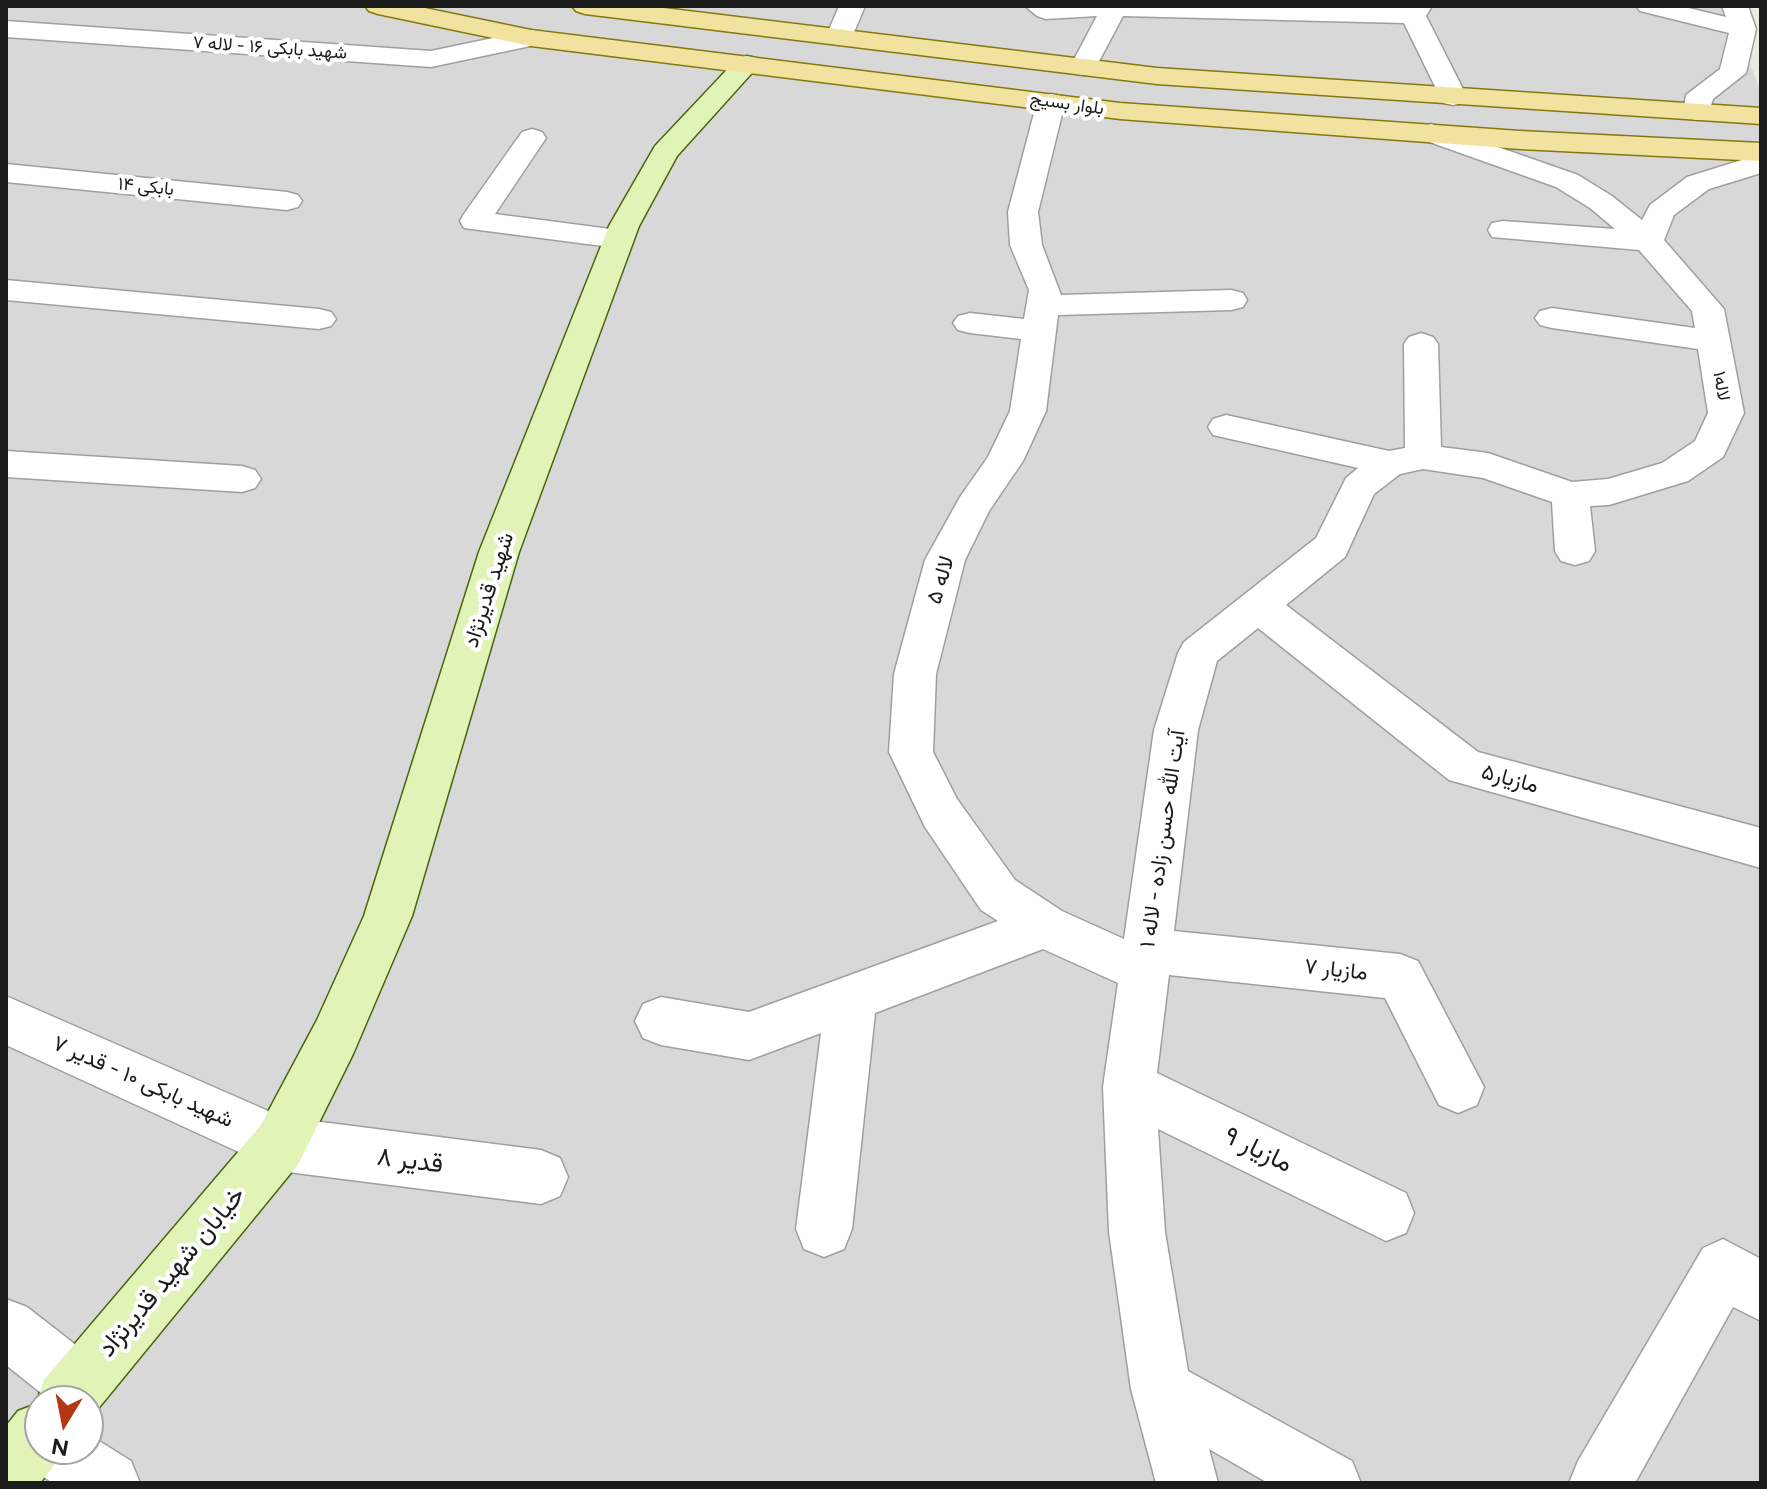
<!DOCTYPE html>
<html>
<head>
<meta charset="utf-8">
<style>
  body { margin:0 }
  #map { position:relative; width:1767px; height:1489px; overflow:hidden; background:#ecebe1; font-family:Figtree,sans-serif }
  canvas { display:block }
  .frame { position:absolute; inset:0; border:8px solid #1b1b1b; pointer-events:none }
  .north { position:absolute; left:24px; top:1385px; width:80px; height:80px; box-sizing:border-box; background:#fff; border:2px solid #a4a4a4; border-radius:50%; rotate:190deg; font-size:22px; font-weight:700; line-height:32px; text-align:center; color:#1b1b1b }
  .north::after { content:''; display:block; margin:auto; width:28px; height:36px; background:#b43712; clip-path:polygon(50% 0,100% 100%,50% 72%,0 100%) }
</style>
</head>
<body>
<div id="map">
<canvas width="1767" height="1489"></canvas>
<div class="frame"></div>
<div class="north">N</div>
</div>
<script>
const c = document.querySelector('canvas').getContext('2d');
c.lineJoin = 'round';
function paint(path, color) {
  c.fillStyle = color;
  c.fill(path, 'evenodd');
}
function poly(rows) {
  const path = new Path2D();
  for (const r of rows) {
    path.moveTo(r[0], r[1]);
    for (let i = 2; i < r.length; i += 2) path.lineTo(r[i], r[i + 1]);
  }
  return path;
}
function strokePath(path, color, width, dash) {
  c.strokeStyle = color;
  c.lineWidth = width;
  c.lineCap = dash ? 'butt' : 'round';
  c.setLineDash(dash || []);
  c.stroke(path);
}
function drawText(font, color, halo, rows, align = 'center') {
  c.font = font + ' Figtree,Vazirmatn,sans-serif';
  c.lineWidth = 8;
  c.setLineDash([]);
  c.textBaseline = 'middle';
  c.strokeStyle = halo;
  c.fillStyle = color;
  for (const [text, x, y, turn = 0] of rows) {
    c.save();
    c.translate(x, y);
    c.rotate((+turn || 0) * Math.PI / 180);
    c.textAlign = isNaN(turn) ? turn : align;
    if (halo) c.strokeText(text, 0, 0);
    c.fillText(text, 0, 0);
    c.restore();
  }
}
paint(poly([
  [6,6,1727,6,1761,92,1761,1483,6,1483],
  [40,1401,88,1401,88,1449,40,1449]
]), '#d9d8d8');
const street = poly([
  [839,6,865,6,852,37,848,43,839,45,830,43,826,37,839,6],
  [1025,6,1432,6,1426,16,1467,97,1463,103,1453,105,1443,103,1404,23,1123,16,1096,67,1092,73,1083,75,1074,73,1070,67,1097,16,1046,19,1037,16,1025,6],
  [1636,6,1680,6,1726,17,1722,6,1748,6,1756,29,1746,73,1713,99,1707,118,1697,120,1687,118,1683,112,1686,95,1720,69,1729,33,1640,11,1636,6],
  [6,21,431,51,531,30,540,32,544,38,540,44,431,67,6,37,6,21],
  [1051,94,1061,96,1065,102,1038,212,1042,245,1061,295,1231,290,1243,293,1247,300,1243,307,1231,310,1058,315,1046,411,1023,461,989,511,965,560,936,674,933,752,957,799,1015,880,1062,911,1124,939,1154,730,1178,653,1184,642,1316,538,1346,478,1358,468,1213,435,1208,427,1213,419,1226,415,1389,451,1405,448,1404,344,1409,337,1421,333,1433,337,1438,344,1441,447,1488,453,1572,482,1608,479,1662,463,1695,441,1708,413,1698,349,1552,328,1540,325,1535,318,1540,311,1552,308,1695,328,1692,311,1639,250,1492,237,1488,230,1492,223,1503,221,1615,229,1590,208,1556,187,1421,139,1417,133,1421,127,1431,124,1441,127,1578,175,1612,196,1642,220,1650,205,1687,177,1761,154,1761,173,1709,189,1674,215,1664,240,1724,309,1744,413,1723,457,1688,481,1609,505,1590,506,1595,551,1589,561,1575,565,1561,561,1555,551,1552,502,1483,478,1423,469,1400,474,1374,494,1345,557,1286,605,1478,752,1761,828,1761,868,1449,780,1258,628,1217,661,1198,730,1174,931,1400,954,1418,961,1484,1087,1477,1105,1458,1113,1439,1105,1385,998,1169,975,1157,1073,1406,1193,1414,1213,1406,1233,1386,1241,1158,1129,1165,1232,1188,1371,1352,1461,1361,1483,1268,1483,1209,1449,1218,1483,1156,1483,1131,1389,1109,1232,1103,1087,1118,983,1043,949,875,1013,852,1229,844,1249,824,1257,804,1249,796,1229,821,1033,749,1060,661,1045,643,1038,635,1021,643,1004,661,997,749,1012,998,921,981,910,925,827,889,752,894,674,925,560,960,497,988,457,1010,411,1021,339,970,333,958,330,953,323,958,316,970,313,1024,319,1029,290,1010,245,1008,212,1037,102,1041,96,1051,94],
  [532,129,542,132,546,138,495,214,618,230,629,232,634,239,629,246,618,248,464,228,460,221,464,214,522,132,532,129],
  [6,164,287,192,298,195,302,201,298,207,287,210,6,182,6,164],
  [6,280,319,309,331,312,336,319,331,326,319,329,6,300,6,280],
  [6,451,242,466,255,470,261,479,255,488,242,492,6,477,6,451],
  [6,996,282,1117,541,1150,560,1158,568,1177,560,1196,541,1204,280,1171,6,1045,6,996],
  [1723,1239,1761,1259,1761,1321,1733,1307,1635,1483,1569,1483,1578,1461,1703,1248,1723,1239],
  [6,1299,27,1307,99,1363,108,1384,99,1405,88,1410,88,1401,51,1401,6,1365,6,1299],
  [40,1425,40,1449,88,1449,88,1434,131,1461,140,1483,53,1483,34,1471,25,1449,34,1427,40,1425]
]);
const secondary = poly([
  [747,56,756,58,760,64,677,156,639,226,519,552,412,916,353,1054,299,1163,88,1421,88,1401,40,1401,40,1449,64,1449,62,1455,40,1483,6,1483,6,1426,18,1411,36,1404,44,1380,261,1125,317,1020,364,916,479,552,609,226,655,146,738,58,747,56]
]);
const primary = poly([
  [365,6,415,6,531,30,1120,103,1520,131,1761,143,1761,161,1520,149,1120,119,531,46,378,14,369,11,365,6],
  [572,6,647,6,1157,68,1761,108,1761,124,1157,84,585,14,576,11,572,6]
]);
strokePath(street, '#9f9f9f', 3);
strokePath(secondary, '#48660e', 3);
strokePath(primary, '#85790d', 3);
paint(street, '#fff');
paint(secondary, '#e2f3b8');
paint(primary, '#f2e29f');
drawText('18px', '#1b1b1b', '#fff', [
  ["شهید بابکی ۱۶ - لاله ۷",270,48,4],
  ["بلوار بسیج",1067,104,8],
  ["بابکی ۱۴",146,187,6],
  ["لاله۱",1721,386,80]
]);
drawText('22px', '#1b1b1b', '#fff', [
  ["لاله ۵",941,580,-73],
  ["شهید قدیرنژاد",489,590,-72],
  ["مازیار۵",1510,779,15],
  ["آیت الله حسن زاده - لاله ۱",1163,839,-82],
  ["مازیار ۷",1336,970,6],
  ["شهید بابکی ۱۰ - قدیر ۷",143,1082,24]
]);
drawText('26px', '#1b1b1b', '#fff', [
  ["مازیار ۹",1258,1150,26],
  ["قدیر ۸",410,1161,7],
  ["خيابان شهيد قديرنژاد",172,1272,-50]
]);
</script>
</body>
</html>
